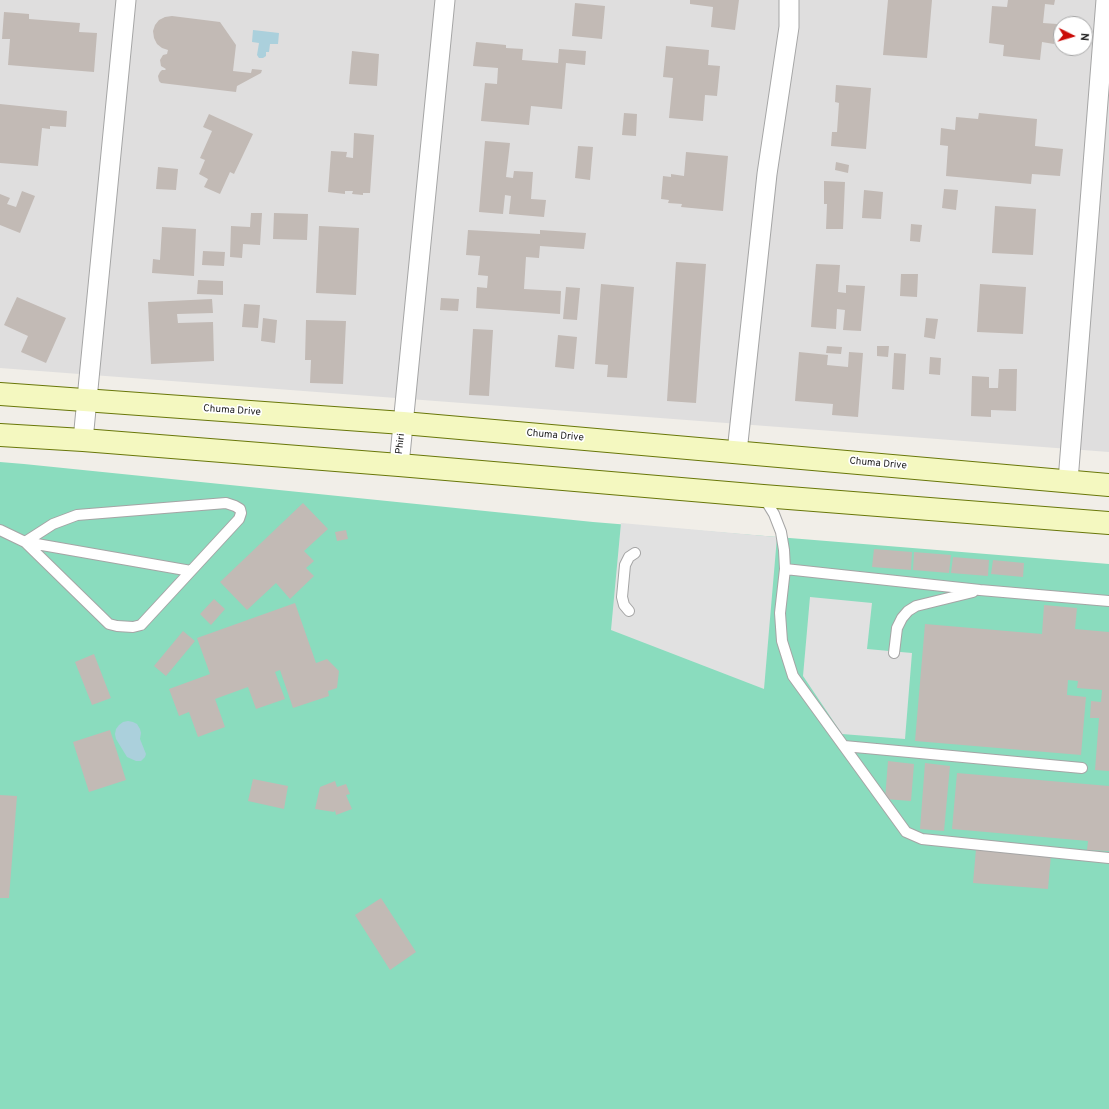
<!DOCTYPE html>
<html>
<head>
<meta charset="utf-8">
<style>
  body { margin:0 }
  #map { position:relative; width:1109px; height:1109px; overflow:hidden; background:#f1eee8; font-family:Overpass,sans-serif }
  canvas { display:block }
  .north { position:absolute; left:1053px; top:16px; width:40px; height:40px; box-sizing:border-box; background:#fff; border:1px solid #a6a6a6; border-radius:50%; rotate:95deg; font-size:11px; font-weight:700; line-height:16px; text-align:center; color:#212121 }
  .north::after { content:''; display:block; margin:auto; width:14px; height:18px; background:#ca0c08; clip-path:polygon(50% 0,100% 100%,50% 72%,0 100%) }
</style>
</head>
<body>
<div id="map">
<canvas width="1109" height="1109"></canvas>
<div class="north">N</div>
</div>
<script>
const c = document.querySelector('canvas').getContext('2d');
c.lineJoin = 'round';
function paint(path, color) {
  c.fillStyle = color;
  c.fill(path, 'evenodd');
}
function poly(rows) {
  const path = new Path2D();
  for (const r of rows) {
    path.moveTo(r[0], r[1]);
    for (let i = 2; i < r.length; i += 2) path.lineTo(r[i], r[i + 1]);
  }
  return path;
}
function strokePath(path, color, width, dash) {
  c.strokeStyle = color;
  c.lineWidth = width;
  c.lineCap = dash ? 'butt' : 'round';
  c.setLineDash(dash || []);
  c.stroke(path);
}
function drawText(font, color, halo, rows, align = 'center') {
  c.font = font + ' Overpass,sans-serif';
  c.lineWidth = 3.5;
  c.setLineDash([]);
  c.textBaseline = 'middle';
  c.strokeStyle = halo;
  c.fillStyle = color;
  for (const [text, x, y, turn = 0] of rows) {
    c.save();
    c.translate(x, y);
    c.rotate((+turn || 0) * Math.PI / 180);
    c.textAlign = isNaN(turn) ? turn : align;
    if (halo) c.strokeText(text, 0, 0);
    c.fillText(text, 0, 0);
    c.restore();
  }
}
paint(poly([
  [0,0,1109,0,1109,452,0,368],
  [1061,24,1085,24,1085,48,1061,48]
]), '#dfdede');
paint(poly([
  [0,462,24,464,593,522,1109,564,1109,1109,0,1109]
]), '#8adcbe');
paint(poly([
  [621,523,777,537,764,689,611,630],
  [810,597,872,603,867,649,912,653,905,739,842,734,803,676]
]), '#e1e1e1');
paint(poly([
  [253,30,279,33,278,44,270,44,269,52,266,52,266,56,263,58,259,58,257,55,259,43,252,42],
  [128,721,133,722,137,724,140,729,141,733,140,739,146,754,145,757,141,761,136,761,127,757,116,739,115,734,116,729,119,725,123,722]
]), '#abd0dc');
paint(poly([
  [690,0,739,0,735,30,711,27,713,7,690,4],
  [888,0,932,0,927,58,883,55],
  [1008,0,1055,0,1054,5,1045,4,1043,23,1057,24,1054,44,1042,42,1040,60,1003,56,1004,45,989,43,992,6,1007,7],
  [575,3,605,6,602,39,572,36],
  [4,12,29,14,29,19,80,23,79,32,97,33,94,72,8,65,10,39,2,39],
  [172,16,220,22,236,45,233,71,251,73,252,69,262,70,261,73,237,86,236,92,161,83,159,81,158,76,160,72,162,70,165,70,166,69,161,66,160,60,163,55,167,54,168,50,162,48,157,44,154,38,153,31,155,25,159,20,165,17],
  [476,42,506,45,506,48,523,49,522,60,558,63,559,49,586,51,585,65,566,63,562,109,531,106,529,125,481,121,485,83,497,84,498,68,473,66],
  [666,46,709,50,708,65,720,66,717,96,705,95,703,121,669,118,673,78,663,77],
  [352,51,379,54,377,86,349,84],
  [836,85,871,88,866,149,831,146,832,132,837,132,839,103,835,102],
  [0,104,67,111,66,127,50,126,50,129,42,128,38,166,0,163],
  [624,113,637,114,636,136,622,135],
  [979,113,1037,119,1035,146,1063,149,1060,176,1032,174,1031,184,946,176,948,146,940,145,941,128,955,130,956,117,978,119],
  [209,114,253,134,234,174,230,172,220,194,204,187,208,179,199,174,205,160,200,158,212,131,203,127],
  [354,133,374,135,370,193,363,193,363,195,352,194,353,191,345,191,345,194,328,192,331,151,347,152,346,157,353,158],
  [485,141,510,143,506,177,513,178,514,171,533,172,531,199,546,200,544,217,509,214,511,196,505,195,503,214,479,212],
  [578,146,593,147,590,180,575,178],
  [686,152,728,156,723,211,681,207,682,204,668,203,669,200,661,199,663,176,671,177,671,174,684,176],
  [836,162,849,165,848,173,835,170],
  [158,167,178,169,176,190,156,189],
  [824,181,845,182,843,229,826,229,827,204,824,204],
  [944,189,958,190,956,210,942,208],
  [864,190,883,192,881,219,862,218],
  [22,191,35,196,20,233,0,225,0,194,10,198,7,204,16,207],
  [995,206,1036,209,1033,255,992,253],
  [251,213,262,213,260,245,243,244,242,258,230,257,231,226,250,227],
  [274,213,308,214,307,240,273,239],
  [911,224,922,225,920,242,910,241],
  [319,226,359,228,356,295,316,293],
  [162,227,196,229,194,276,152,273,153,259,160,260],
  [468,230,540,234,540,230,586,233,584,249,540,246,539,258,526,257,524,289,561,291,560,314,476,308,477,287,487,288,488,276,478,275,480,256,466,255],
  [203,251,225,252,224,266,202,265],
  [676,262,706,264,696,403,667,401],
  [816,264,840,265,838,292,846,293,846,285,865,286,861,331,843,330,845,310,837,309,836,329,811,327],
  [901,274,918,274,917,297,900,296],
  [198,280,223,281,223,295,197,294],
  [601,284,634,287,627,378,607,377,608,365,595,364],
  [980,284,1026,287,1023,334,977,332],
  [566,287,580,288,577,320,563,319],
  [17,297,66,318,46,363,21,352,28,336,4,325],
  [441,298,459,299,458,311,440,310],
  [212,299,213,313,177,314,178,323,213,322,214,361,151,364,148,302],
  [244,304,260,305,258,328,242,327],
  [263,318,277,320,275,343,261,341],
  [926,318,938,319,935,339,924,337],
  [306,320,346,321,343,384,310,383,311,360,305,360],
  [473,329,493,330,489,396,469,395],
  [558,335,577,337,574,369,555,367],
  [827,346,842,347,841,354,826,353],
  [877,346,889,346,888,357,877,356],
  [799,352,828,355,827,365,848,367,849,352,863,353,858,417,832,415,833,404,795,401],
  [894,353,906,354,904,390,892,389],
  [930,357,941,358,940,375,929,374],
  [999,369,1017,369,1016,411,991,410,991,417,971,416,972,376,989,377,989,388,998,388],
  [303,503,328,529,304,551,314,561,306,568,314,576,290,599,276,583,247,610,220,582],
  [346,530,348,539,337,541,335,532],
  [874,549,912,552,911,570,872,567],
  [914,552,951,555,949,573,913,570],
  [953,557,989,560,988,576,951,573],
  [993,560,1024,563,1023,577,991,574],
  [214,599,225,609,211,625,200,614],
  [295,603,316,663,327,659,339,671,337,688,328,691,329,696,293,708,280,670,275,672,285,699,256,709,248,687,215,699,225,727,198,737,189,712,179,716,169,689,210,674,197,638],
  [1044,605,1077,608,1075,629,1109,632,1109,771,1095,770,1099,718,1090,718,1091,701,1101,702,1102,690,1077,688,1078,681,1068,680,1067,695,1086,697,1081,755,915,741,925,624,1042,634],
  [183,631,195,641,166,676,154,666],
  [94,654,111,698,92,705,75,662],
  [110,730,126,780,89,792,73,742],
  [888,761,914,764,911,801,885,799],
  [925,763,950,766,944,831,920,829],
  [957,773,1109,786,1109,851,1087,850,1088,841,952,829],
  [253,779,288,786,284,809,248,801],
  [335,781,337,787,346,784,350,794,346,795,352,809,336,815,335,810,334,812,315,809,320,787],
  [0,795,17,796,9,898,0,898],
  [976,849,1051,855,1048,889,973,883],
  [381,898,416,952,390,970,355,915]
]), '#c2bab5');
const lane = poly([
  [763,496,774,514,781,532,784,550,785,569,780,613,782,641,793,676,906,832,922,839,1109,858],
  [226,503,235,506,240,509,241,513,239,519,141,625,133,627,117,626,109,624,25,542,53,524,77,515,226,503],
  [0,530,25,542,191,571],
  [785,569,980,590,1109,601],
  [629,611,624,605,622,597,625,565,629,557,635,553],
  [894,653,897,628,902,618,908,611,916,606,973,592],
  [844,746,1082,768]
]);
const street = poly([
  [83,440,126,0],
  [737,452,767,174,789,27,789,0],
  [399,465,445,0],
  [1068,481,1106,0]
]);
const secondary = poly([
  [0,394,403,423,1109,485],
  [0,435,83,440,399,465,763,496,1109,523]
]);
strokePath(lane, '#a5a5a5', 12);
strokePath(street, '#a5a5a5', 21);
strokePath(secondary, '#697709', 24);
strokePath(lane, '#fff', 10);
strokePath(street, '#fff', 19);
strokePath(secondary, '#f4f8c0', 22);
drawText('10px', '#212121', '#fff', [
  ["Chuma Drive",232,411,4],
  ["Chuma Drive",555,436,5],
  ["Phiri",401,444,-84],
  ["Chuma Drive",878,464,5]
]);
</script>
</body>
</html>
